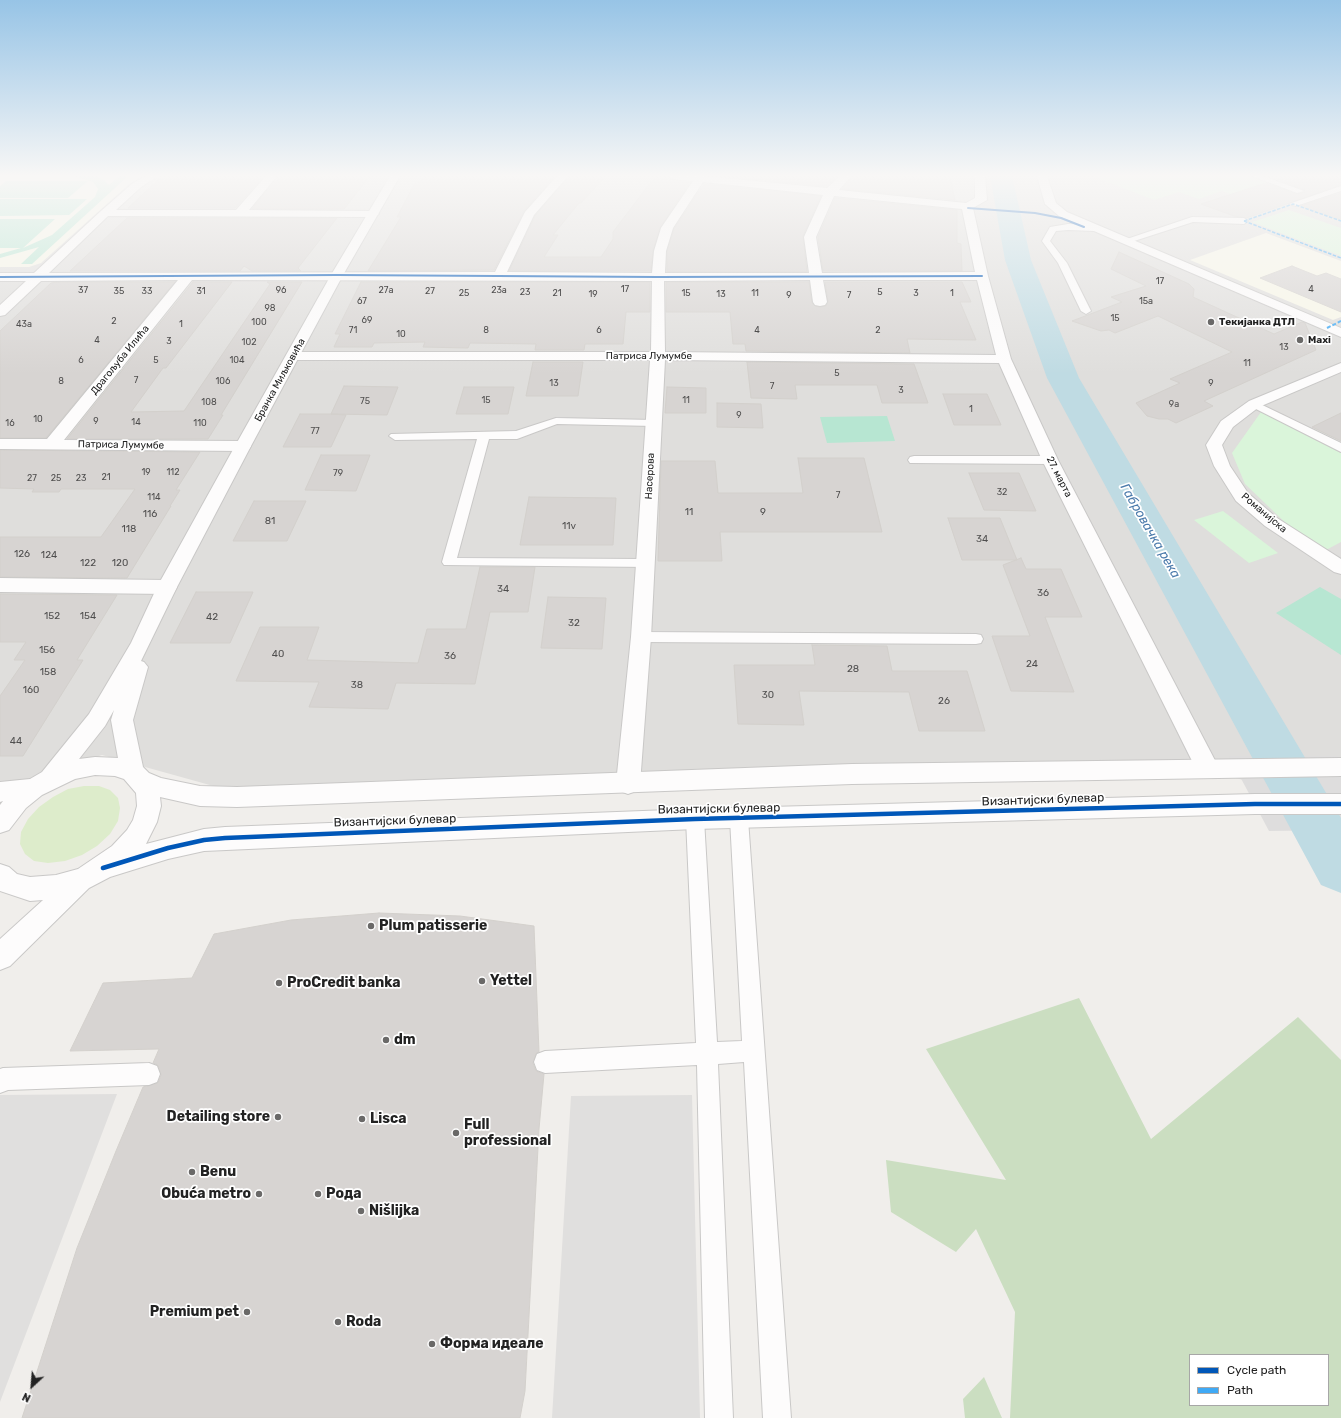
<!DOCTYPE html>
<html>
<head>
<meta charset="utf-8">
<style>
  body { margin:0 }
  #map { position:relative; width:1341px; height:1418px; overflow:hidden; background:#f0eeeb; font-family:Rubik,sans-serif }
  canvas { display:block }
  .legend { position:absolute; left:1189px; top:1354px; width:140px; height:52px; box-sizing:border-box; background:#fff; border:1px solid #a7a7a7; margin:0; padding:5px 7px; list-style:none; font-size:12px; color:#222 }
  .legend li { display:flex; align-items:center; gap:8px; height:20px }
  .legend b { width:20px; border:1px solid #a7a7a7 }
  .north { position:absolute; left:12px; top:1366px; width:40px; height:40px; -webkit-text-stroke:3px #fff; paint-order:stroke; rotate:206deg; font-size:11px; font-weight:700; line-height:16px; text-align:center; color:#222 }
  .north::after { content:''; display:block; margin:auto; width:14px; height:18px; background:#222; clip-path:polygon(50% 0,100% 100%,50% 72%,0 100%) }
</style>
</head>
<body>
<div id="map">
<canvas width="1341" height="1418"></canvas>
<ul class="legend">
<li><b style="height:5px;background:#0057b8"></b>Cycle path</li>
<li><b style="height:5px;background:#3fa9f5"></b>Path</li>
</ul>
<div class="north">N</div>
</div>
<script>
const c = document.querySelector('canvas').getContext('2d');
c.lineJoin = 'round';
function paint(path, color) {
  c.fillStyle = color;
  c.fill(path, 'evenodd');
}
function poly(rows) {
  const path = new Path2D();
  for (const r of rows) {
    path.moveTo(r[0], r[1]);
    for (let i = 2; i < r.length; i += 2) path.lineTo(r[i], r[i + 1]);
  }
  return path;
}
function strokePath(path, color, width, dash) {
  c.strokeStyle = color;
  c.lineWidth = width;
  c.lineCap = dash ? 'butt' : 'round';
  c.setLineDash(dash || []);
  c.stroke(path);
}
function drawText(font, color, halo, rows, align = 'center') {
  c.font = font + ' Rubik,sans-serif';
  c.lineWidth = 3.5;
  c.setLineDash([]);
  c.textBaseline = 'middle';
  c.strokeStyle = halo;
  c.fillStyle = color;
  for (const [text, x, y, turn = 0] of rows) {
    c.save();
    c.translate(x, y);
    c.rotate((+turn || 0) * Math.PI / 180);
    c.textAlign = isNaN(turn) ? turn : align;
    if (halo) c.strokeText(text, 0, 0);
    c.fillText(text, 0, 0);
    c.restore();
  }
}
paint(poly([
  [0,176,1341,176,1341,800,1152,761,217,787,102,755,9,785,0,785]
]), '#dfdedc');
paint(poly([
  [0,176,144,176,128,185,41,263,29,267,0,267],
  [1266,233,1341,261,1341,317,1333,320,1190,260]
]), '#f8f7e8');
paint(poly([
  [84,786,99,786,110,790,118,798,120,808,118,821,110,834,97,846,82,855,65,861,48,863,34,861,25,854,20,844,21,832,28,819,39,807,53,797,68,789]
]), '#ddeccb');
paint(poly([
  [1079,998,1151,1139,1298,1017,1341,1060,1341,1418,1010,1418,1015,1312,976,1229,956,1252,891,1212,886,1160,1006,1180,926,1049],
  [1190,1355,1328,1355,1328,1405,1190,1405],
  [984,1377,1002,1418,965,1418,963,1399]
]), '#cbdec1');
paint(poly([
  [1092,176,1259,176,1308,192,1266,207,1222,191,1199,199,1179,192,1154,200],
  [1289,210,1341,228,1341,256,1252,222],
  [1261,412,1341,453,1341,542,1326,550,1293,530,1245,484,1232,453],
  [1223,511,1278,553,1249,563,1194,520]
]), '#daf5da');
paint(poly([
  [73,176,96,176,104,180,109,185,119,176,128,176,32,264,21,264,39,247,0,258,0,254,21,248,0,248,0,219,55,219,23,248,52,235,95,197,98,189,93,182],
  [6,181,88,181,68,198,0,198,0,186],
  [0,199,87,199,69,215,0,216],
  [887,416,895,441,827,443,820,417],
  [1320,587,1341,599,1341,655,1276,613]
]), '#b7e6d2');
paint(poly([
  [117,1094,0,1402,0,1095],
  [692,1095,700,1418,552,1418,571,1096]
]), '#e0dfde');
paint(poly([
  [1229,756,1337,756,1341,762,1341,830,1269,831]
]), '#dedddd');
paint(poly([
  [990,176,1012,176,1031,260,1079,378,1341,818,1341,893,1321,885,1047,378,1005,260,990,176]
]), '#bfdbe3');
const building = poly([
  [166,176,264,176,235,208,128,208,158,180,166,176],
  [278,176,370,176,344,209,252,209,278,176],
  [426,176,555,176,524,211,494,270,368,271,401,217,397,217,414,185,426,176],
  [569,176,606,176,581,203,579,203,553,235,558,235,544,257,601,257,613,239,613,232,651,182,652,176,668,176,674,180,690,182,660,228,653,251,651,271,509,271,535,216,569,176],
  [717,176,838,176,826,186,717,176],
  [852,176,950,176,955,200,842,189,852,176],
  [1288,176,1341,176,1341,185,1246,218,1234,216,1201,204,1266,183,1296,194,1305,192,1305,190,1277,179,1288,176],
  [704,184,821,196,803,236,807,272,667,272,667,251,674,229,704,184],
  [1341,193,1341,220,1301,206,1341,193],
  [835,198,957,210,957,243,961,244,962,271,823,271,818,237,835,198],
  [127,218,337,218,298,268,301,271,252,271,244,266,240,271,70,271,127,218],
  [1119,252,1189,284,1194,289,1193,297,1274,334,1302,322,1305,323,1316,350,1204,401,1213,406,1176,423,1168,419,1159,419,1147,416,1136,403,1180,383,1170,379,1232,352,1158,316,1115,333,1109,330,1101,331,1072,321,1122,302,1111,297,1146,286,1111,269,1119,252],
  [1292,266,1317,276,1326,273,1341,279,1341,312,1260,278,1292,266],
  [58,282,175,282,46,438,0,438,0,331,51,283,58,282],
  [193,282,232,282,166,368,163,368,131,412,184,411,270,284,267,282,302,282,221,415,223,415,208,439,67,439,193,282],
  [361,282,650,282,650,312,626,312,623,344,585,344,584,350,535,350,536,344,470,343,468,348,423,347,425,342,374,343,372,347,334,347,340,334,335,334,361,282],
  [666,282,809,282,812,303,815,306,820,307,826,306,828,302,825,282,962,282,971,302,960,302,976,340,907,339,910,353,746,351,745,344,733,344,730,312,666,312,666,282],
  [533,362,583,362,578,396,526,396,533,362],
  [747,362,914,364,928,403,882,403,877,385,795,385,797,399,751,398,747,362],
  [344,386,398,387,387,415,331,414,344,386],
  [464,387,514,387,508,414,456,414,464,387],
  [667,387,706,388,706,413,665,413,667,387],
  [943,394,987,394,1001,425,954,425,943,394],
  [717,403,761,404,763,428,717,427,717,403],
  [1341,413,1341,441,1312,427,1341,413],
  [300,414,331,414,346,415,331,447,283,447,300,414],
  [0,450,200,452,176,490,180,490,170,506,171,506,127,578,0,577,0,537,101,537,135,489,61,489,59,492,32,492,34,489,0,488,0,450],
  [321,455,370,455,356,491,305,490,321,455],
  [798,458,864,458,882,532,720,532,722,561,658,561,661,461,715,461,718,493,803,493,798,458],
  [969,473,1019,473,1036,511,984,510,969,473],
  [529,497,616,498,613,545,520,545,529,497],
  [254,501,306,501,287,541,233,541,254,501],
  [948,518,1000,518,1017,560,962,560,948,518],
  [1021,558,1026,569,1061,569,1082,617,1045,617,1074,692,1011,691,992,636,1030,636,1003,565,1021,558],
  [480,567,535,567,528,612,490,612,475,684,396,683,388,709,309,707,319,682,236,681,260,627,319,627,307,660,418,663,427,629,466,629,480,567],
  [196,592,253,592,230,643,170,643,196,592],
  [0,594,117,595,77,660,83,660,23,756,0,756,0,696,25,660,14,660,26,642,0,642,0,594],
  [548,597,606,598,602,649,541,648,548,597],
  [812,645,887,646,892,671,967,671,985,731,919,731,909,692,799,691,804,725,738,724,734,665,815,665,812,645],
  [379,913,460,916,534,926,539,1052,536,1053,533,1063,536,1071,544,1074,539,1129,525,1391,520,1418,22,1418,77,1248,116,1151,143,1087,158,1083,161,1075,158,1065,153,1063,159,1049,70,1051,103,983,192,978,214,934,291,920,379,913]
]);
paint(building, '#d7d4d2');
strokePath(building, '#d3d0cc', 1);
const service = poly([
  [1252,176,1263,176,1304,191,1297,193,1252,176],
  [1341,186,1341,191,1296,206,1289,204,1341,186],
  [1192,217,1244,218,1248,221,1244,224,1193,222,1128,243,1125,244,1121,241,1192,217],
  [1068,224,1095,225,1099,228,1095,231,1068,230,1056,231,1050,241,1067,263,1091,311,1086,314,1081,311,1058,263,1042,241,1050,227,1068,224],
  [1254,401,1341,443,1341,452,1250,406,1248,404,1250,402,1254,401],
  [556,418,654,420,660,423,654,426,557,424,517,439,489,439,457,558,645,559,650,561,652,564,650,567,444,565,442,562,477,439,395,440,389,436,391,434,516,431,556,418],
  [914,456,1050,456,1056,460,1050,464,910,463,908,460,910,457,914,456],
  [641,632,976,634,981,635,983,639,981,643,976,644,641,642,636,641,634,637,636,633,641,632],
  [695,811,701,814,704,819,717,1042,742,1041,730,819,733,814,739,811,745,814,748,819,791,1418,763,1418,744,1062,718,1064,733,1418,705,1418,697,1065,545,1073,537,1070,534,1062,537,1054,545,1051,696,1043,686,819,689,814,695,811],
  [149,1063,157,1066,160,1074,157,1082,149,1085,8,1090,0,1093,0,1069,3,1068,149,1063]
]);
const minor = poly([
  [146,176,158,176,141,187,116,210,236,210,266,176,277,176,249,210,373,211,379,214,373,217,108,216,49,273,495,272,525,212,557,176,568,176,534,215,507,272,652,273,654,251,661,228,693,181,674,179,669,176,703,176,827,188,840,176,851,176,839,190,966,203,975,198,975,176,985,176,987,200,973,208,988,276,1011,359,1058,460,1219,768,1215,775,1207,777,1199,775,1042,460,999,363,665,360,651,637,640,784,636,791,628,794,620,791,616,784,631,637,650,360,293,360,288,359,286,356,288,353,293,352,651,352,652,281,192,280,64,440,243,441,249,443,251,446,249,449,243,451,0,449,0,439,47,439,178,280,41,281,5,315,0,316,0,305,26,281,0,281,0,273,34,273,101,211,133,183,146,176],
  [703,182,823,195,804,237,809,273,665,273,666,251,673,228,703,182],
  [834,196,962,209,975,272,822,273,816,237,834,196],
  [810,280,813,302,815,305,820,306,825,305,827,302,823,280,977,280,996,355,665,352,664,281,810,280],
  [1037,176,1047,176,1056,203,1067,212,1341,328,1341,337,1059,216,1045,204,1037,176],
  [1341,363,1341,372,1259,407,1233,427,1222,445,1230,466,1248,493,1277,518,1341,559,1341,574,1334,572,1265,526,1236,501,1214,466,1206,445,1221,421,1249,401,1341,363],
  [0,578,167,580,174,582,177,587,174,592,167,594,0,592,0,578]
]);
const tertiary = poly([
  [390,176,400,176,343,275,251,446,177,587,141,661,144,662,148,667,133,720,143,767,149,773,161,778,200,786,237,787,852,764,1341,758,1341,776,852,784,237,807,200,806,160,797,161,806,157,822,146,844,204,829,225,827,695,809,1255,794,1341,794,1341,814,1255,814,695,829,204,851,168,859,110,877,89,888,10,966,0,970,0,939,43,900,30,901,0,891,0,864,9,867,17,874,30,877,56,875,78,869,112,846,127,830,133,820,137,806,136,793,124,779,115,776,95,775,75,779,42,795,26,808,9,830,0,833,0,805,3,801,0,802,0,782,30,779,42,772,89,714,131,643,157,587,235,446,331,275,390,176],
  [114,710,111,720,118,758,95,757,79,759,105,726,114,710]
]);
strokePath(service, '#c9c8c7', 2);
strokePath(minor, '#c9c8c7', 2);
strokePath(tertiary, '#c9c8c7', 2);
paint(service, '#fdfcfc');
paint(minor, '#fdfcfc');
paint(tertiary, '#fdfcfc');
strokePath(poly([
  [1244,221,1341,258],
  [1244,221,1293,204,1341,221]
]), '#3fa9f5', 1.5, [3.5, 1.5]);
strokePath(poly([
  [1327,328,1341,321]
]), '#3fa9f5', 2, [4, 2]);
strokePath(poly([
  [968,208,1035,213,1061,218,1084,227],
  [0,277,337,275,658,277,982,276]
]), '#0057b8', 2);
strokePath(poly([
  [103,868,168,848,204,840,225,838,695,819,1255,804,1341,804]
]), '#0057b8', 4.5);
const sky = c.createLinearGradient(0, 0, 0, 374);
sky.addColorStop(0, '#97c4e6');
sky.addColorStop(0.47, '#f8f7f6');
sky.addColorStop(1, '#f8f7f600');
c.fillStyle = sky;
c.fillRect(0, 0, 1341, 374);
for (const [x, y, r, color] of [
  [1211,322,4,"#6a6968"],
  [1300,340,4,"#6a6968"],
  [371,926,4,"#6a6968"],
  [482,981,4,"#6a6968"],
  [279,983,4,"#6a6968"],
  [386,1040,4,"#6a6968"],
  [278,1117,4,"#6a6968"],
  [362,1119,4,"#6a6968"],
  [456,1133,4,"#6a6968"],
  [192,1172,4,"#6a6968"],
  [259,1194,4,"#6a6968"],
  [318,1194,4,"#6a6968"],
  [361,1211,4,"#6a6968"],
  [247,1312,4,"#6a6968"],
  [338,1322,4,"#6a6968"],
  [432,1344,4,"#6a6968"]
]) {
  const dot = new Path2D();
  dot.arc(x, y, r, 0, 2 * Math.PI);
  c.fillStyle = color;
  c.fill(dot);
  strokePath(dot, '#fff', 1.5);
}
drawText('9px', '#4f4e4e', null, [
  ["17",1160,281],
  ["17",625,289],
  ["4",1311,289],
  ["37",83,290],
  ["96",281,290],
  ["27a",386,290],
  ["23a",499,290],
  ["35",119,291],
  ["33",147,291],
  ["31",201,291],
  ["27",430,291],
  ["23",525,292],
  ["5",880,292],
  ["25",464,293],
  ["21",557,293],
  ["15",686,293],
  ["11",755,293],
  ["3",916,293],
  ["1",952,293],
  ["19",593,294],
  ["13",721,294],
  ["9",789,295],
  ["7",849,295],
  ["67",362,301],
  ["15a",1146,301],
  ["98",270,308],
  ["15",1115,318],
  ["69",367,320],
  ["2",114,321],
  ["100",259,322],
  ["43a",24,324],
  ["1",181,324],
  ["71",353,330],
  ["8",486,330],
  ["6",599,330],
  ["4",757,330],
  ["2",878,330],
  ["10",401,334],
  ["4",97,340],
  ["3",169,341],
  ["102",249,342],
  ["13",1284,347],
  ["6",81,360],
  ["5",156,360],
  ["104",237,360],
  ["11",1247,363],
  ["5",837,373],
  ["7",136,380],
  ["8",61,381],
  ["106",223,381],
  ["13",554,383],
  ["9",1211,383],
  ["7",772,386],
  ["3",901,390],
  ["15",486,400],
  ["11",686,400],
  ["75",365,401],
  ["108",209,402],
  ["9a",1174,404],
  ["1",971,409],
  ["9",739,415],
  ["10",38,419],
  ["9",96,421],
  ["14",136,422],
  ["16",10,423],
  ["110",200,423],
  ["77",315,431],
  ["19",146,472],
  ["112",173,472],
  ["79",338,473],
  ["21",106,477],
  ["27",32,478],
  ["25",56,478],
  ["23",81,478],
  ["32",1002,492],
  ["7",838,495],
  ["114",154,497]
]);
drawText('bold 10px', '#222', '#fff', [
  ["Текијанка ДТЛ",1219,322],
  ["Maxi",1308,340]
], 'left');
drawText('10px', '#222', '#fff', [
  ["Патриса Лумумбе",649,356],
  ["Драгољуба Илића",120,360,-51],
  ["Бранка Миљковића",280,380,-61],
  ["Патриса Лумумбе",121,445,1],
  ["Насерова",650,476,-87],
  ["27. марта",1059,477,63],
  ["Романијска",1264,513,40]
]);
drawText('10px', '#4f4e4e', null, [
  ["11",689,512],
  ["9",763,512],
  ["116",150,514],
  ["81",270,521],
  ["11v",569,526],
  ["118",129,529],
  ["34",982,539],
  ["126",22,554],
  ["124",49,555],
  ["122",88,563],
  ["120",120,563],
  ["34",503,589],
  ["36",1043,593],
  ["152",52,616],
  ["154",88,616],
  ["42",212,617],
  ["32",574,623],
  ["156",47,650],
  ["40",278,654],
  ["36",450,656],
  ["24",1032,664],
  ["28",853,669],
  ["158",48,672],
  ["38",357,685],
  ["160",31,690],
  ["30",768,695],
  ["26",944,701],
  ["44",16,741]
]);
drawText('12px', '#222', '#fff', [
  ["Византијски булевар",1043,800,-2],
  ["Византијски булевар",719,809,-1],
  ["Византијски булевар",395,821,-2]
]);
drawText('italic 13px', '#4a7aab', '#fff', [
  ["Габровачка река",1150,531,60]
]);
drawText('bold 14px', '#222', '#fff', [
  ["Plum patisserie",379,926],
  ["Yettel",490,981],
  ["ProCredit banka",287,983],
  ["dm",394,1040],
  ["Detailing store",270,1117,"right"],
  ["Lisca",370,1119],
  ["Full",464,1125],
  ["professional",464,1141],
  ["Benu",200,1172],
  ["Obuća metro",251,1194,"right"],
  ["Рода",326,1194],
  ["Nišlijka",369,1211],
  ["Premium pet",239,1312,"right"],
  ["Roda",346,1322],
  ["Форма идеале",440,1344]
], 'left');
</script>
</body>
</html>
